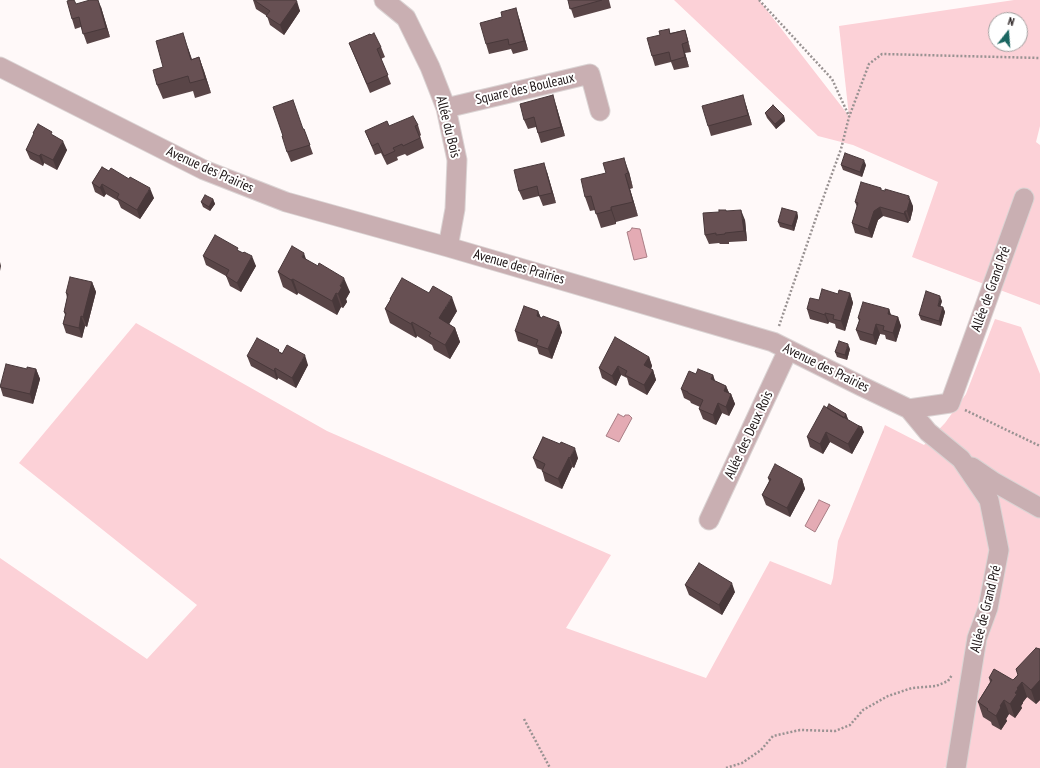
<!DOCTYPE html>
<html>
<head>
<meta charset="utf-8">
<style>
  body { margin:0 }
  #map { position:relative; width:1040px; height:768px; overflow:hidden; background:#fff9f9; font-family:"PT Sans Narrow",sans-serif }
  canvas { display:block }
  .north { position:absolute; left:988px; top:12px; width:40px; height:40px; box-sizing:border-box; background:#fff; border:1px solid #a4a1a1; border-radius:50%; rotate:17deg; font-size:11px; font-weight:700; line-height:16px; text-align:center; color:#1c1314 }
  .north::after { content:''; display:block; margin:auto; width:14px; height:18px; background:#1a6661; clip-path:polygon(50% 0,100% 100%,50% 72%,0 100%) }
</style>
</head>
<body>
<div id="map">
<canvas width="1040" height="768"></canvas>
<div class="north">N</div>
</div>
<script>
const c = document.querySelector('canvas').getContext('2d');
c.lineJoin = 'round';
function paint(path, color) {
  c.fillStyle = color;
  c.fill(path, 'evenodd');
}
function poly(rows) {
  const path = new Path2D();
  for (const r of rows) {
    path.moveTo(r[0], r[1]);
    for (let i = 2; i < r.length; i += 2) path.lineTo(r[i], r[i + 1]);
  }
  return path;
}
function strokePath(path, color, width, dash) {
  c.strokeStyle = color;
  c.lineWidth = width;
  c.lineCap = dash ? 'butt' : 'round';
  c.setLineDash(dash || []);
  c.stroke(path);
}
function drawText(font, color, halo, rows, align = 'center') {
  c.font = font + ' "PT Sans Narrow",sans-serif';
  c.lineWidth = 4;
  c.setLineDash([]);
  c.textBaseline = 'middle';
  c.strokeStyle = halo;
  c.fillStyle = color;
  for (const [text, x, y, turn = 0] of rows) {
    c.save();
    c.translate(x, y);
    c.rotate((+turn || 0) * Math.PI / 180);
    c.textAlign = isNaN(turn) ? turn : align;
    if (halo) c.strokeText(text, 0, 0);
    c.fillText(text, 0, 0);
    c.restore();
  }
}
paint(poly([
  [674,0,759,0,849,116,839,26,1014,0,1040,0,1040,126,1036,142,1040,145,1040,305,912,257,938,182,853,145,818,136],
  [996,20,1020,20,1020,44,996,44],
  [995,319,1021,327,1040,374,1040,768,953,768,949,767,943,768,0,768,0,558,147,659,197,605,19,463,136,323,327,431,611,555,566,628,706,678,770,561,831,585,833,578,838,541,885,425,924,445,945,423,966,394]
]), '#fcd1d7');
const water = poly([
  [632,228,640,229,647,257,634,260,627,232,630,231,632,228],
  [618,414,624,417,625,415,629,415,632,418,619,442,606,436,618,414],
  [819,500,830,505,815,532,805,526,819,500]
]);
paint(water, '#e4abb4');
strokePath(water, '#a87d84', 1);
const street = poly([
  [384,0,406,18,430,67,446,108,457,160,455,209,448,247],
  [0,67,204,170,286,202,448,247,773,342,861,386,909,409,950,403,1024,198],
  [446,108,590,74,600,111],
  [909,409,928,432,961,459,989,500,999,550,988,608,977,638,956,768],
  [972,467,994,482,1040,508],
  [709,520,788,350]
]);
strokePath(street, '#dbd4d4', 21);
strokePath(poly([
  [759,0,832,79,849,116],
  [779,326,817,215,841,149,849,117,869,64,882,54,1040,58],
  [965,410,1040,446],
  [524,719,550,768],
  [726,768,742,763,761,750,773,736,800,730,835,731,850,725,863,710,888,696,912,688,936,686,948,681,952,675]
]), '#999292', 2.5, [2, 2]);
strokePath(street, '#c9afb2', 19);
paint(poly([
  [253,0,295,0,300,11,284,35,270,25,267,16,256,9],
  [568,0,609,0,611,8,574,18],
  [76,4,101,7,110,37,87,44,81,27,75,29,72,19],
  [519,18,528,50,513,54,511,49,489,54,486,44],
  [669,29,670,33,685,30,691,52,685,53,689,67,674,70,671,62,655,66,652,56,660,35],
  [349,43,381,47,385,57,381,59,391,84,370,93],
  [188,48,192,59,199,57,204,71,211,93,195,98,193,91,163,99,157,85,163,67],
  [556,105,565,136,541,143,536,127,528,129,524,120],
  [746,105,752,125,711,136,708,126],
  [765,113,784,116,785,121,776,129,767,118],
  [418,125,421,135,420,136,424,148,407,156,405,154,397,157,398,160,387,165,381,153,375,155,365,131,389,126],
  [303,129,304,129,313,154,291,162,287,152],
  [33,133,54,136,67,150,57,170,44,163,43,166,30,159,26,150,34,135],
  [841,165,866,165,862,177,843,170],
  [102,167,154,198,140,219,121,208,118,201,106,194,104,197,95,192,92,183],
  [547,172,556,203,543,206,539,196,523,200,519,191],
  [629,172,633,188,630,189,638,216,616,222,616,224,601,228,595,210,590,211,585,197],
  [882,191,913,206,913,209,910,221,909,221,908,223,883,216,878,220,872,238,855,233,852,223,857,207,855,202],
  [213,199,215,204,210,211,203,207,201,202],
  [726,211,745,220,747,241,729,242,729,244,720,244,719,243,709,244,705,235],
  [797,212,798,217,794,231,780,227,778,222],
  [239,251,256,266,241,292,230,286,226,276,206,265,203,256],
  [306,259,350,292,346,299,347,302,343,308,341,307,337,315,298,293,297,295,283,287,278,272],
  [92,282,96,292,87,327,85,326,82,338,66,333,63,324,65,315,64,312,67,298,66,293],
  [850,293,853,303,845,331,836,328,835,324,829,322,828,324,810,319,807,309,838,294],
  [390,299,457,311,449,324,455,328,460,342,450,359,434,350,432,345,417,336,416,338,390,323,385,309,390,300],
  [942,301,940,307,943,307,945,312,941,326,921,320,919,315],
  [889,309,891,315,898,317,901,326,896,342,886,339,885,335,880,334,876,345,860,340,856,330,859,321,858,318],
  [538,311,541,318,562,332,552,359,539,354,537,348,518,341,515,331],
  [850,349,847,360,837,357,835,352],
  [280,352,308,365,296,388,278,378,277,380,251,366,247,356],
  [649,357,652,366,651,369,653,370,656,380,647,395,629,385,627,378,621,375,616,386,602,378,599,368],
  [27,369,36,369,40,379,33,404,3,396,0,386],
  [696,374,713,375,715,381,726,386,729,393,731,394,735,404,729,416,722,413,716,425,703,419,699,409,700,407,691,403,690,401,684,398,681,389],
  [827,408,846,414,848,420,864,432,852,454,830,442,823,454,810,447,807,437],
  [543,437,578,458,574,468,572,467,562,489,545,481,542,470,537,468,533,458],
  [768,478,802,479,805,489,790,517,766,505,762,495,769,481],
  [685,585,735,592,722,615,689,595],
  [1040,649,1040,700,1036,704,1027,697,1023,702,1023,703,1021,706,1022,708,1015,718,1009,714,1006,719,1007,721,1001,730,992,725,991,722,983,717,978,702,990,682,989,678,1013,680]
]), '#594547');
paint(poly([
  [98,0,101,7,110,37,106,28],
  [297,1,300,11,284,35,280,25],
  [516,8,519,18,528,50,524,41],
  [685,30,688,40,691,52,688,42],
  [183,33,188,48,196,74,191,60],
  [682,44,685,53,689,67,685,57],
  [199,57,204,71,211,93,205,79],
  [553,95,556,105,565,136,561,127],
  [743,95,752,125,748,115],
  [784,116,785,121,776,129,775,124],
  [63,141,67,150,57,170,53,160],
  [41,154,44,163,43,166,39,156],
  [624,158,629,172,633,188,628,173],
  [864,160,866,165,862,177,860,172],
  [544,163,547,172,556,203,552,193],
  [625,174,630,189,638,216,633,202],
  [102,184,106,194,104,197,100,188],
  [150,188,154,198,140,219,137,210],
  [909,196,913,206,913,209,910,221,907,211],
  [213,199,215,204,210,211,209,207],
  [611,207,616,222,616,224,611,210],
  [880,207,883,216,878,220,872,238,868,229,874,211],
  [741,210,745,220,747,241,744,231],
  [905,211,909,221,908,223,904,214],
  [797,212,798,217,794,231,792,226],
  [304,253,309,268,302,257],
  [252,256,256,266,241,292,237,283],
  [0,262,1,266,0,271],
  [344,278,350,292,346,299,347,302,343,308,338,294,340,286],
  [293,279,298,293,297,295,291,280],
  [92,282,96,292,87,327,83,317],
  [336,293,341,307,337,315,332,301],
  [850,293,853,303,845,331,841,321],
  [940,296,942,301,939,311,938,306],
  [452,297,457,311,444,333,439,318],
  [943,307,945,312,941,326,939,321],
  [889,309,892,319,888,314],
  [538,311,542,321,537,316],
  [825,313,829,322,828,324,825,315],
  [81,316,85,326,82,338,79,328],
  [898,317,901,326,896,342,893,333],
  [412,322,417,336,416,338,411,324],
  [559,322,562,332,552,359,548,349],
  [876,324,880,334,876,345,873,335],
  [455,328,460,342,450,359,445,345],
  [848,344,850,349,847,360,845,355],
  [305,355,308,365,296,388,292,378],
  [649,357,652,366,648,375,644,365],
  [618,366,621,375,616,386,612,376],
  [275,368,278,378,277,380,274,371],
  [36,369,40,379,33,404,30,394],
  [653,370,656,380,647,395,644,385],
  [713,375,716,384,711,379],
  [726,386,730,395,724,391],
  [731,394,735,404,729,416,726,407],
  [718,403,722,413,716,425,713,415],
  [846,414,848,419,846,423,844,418],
  [859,426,862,427,864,432,852,454,848,444],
  [826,432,830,442,823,454,820,444],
  [575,448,578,458,574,468,570,458],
  [569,457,572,467,562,489,558,479],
  [802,479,805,489,790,517,787,508],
  [732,583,735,592,722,615,719,605],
  [1040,680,1040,700,1036,704,1031,690],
  [1022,682,1027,697,1023,702,1023,703,1021,706,1022,708,1015,718,1010,704,1017,688],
  [1004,700,1009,714,1006,719,1007,721,1001,730,996,716,1000,706]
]), '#48383a');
const building = poly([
  [71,0,74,0,76,4,90,0,98,0,106,28,83,34,79,17,72,19,67,1,71,0],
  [254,0,295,0,297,1,280,25,266,16,270,11,254,0],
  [568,0,602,0,570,9,568,0],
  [516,8,524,41,509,45,508,39,486,44,480,23,502,17,501,12,516,8],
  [669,29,670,34,685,30,688,42,682,44,685,57,671,61,669,52,652,56,647,38,660,35,659,31,669,29],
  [183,33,191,60,199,57,205,79,190,83,188,76,157,85,153,70,163,67,156,41,183,33],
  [374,33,381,47,377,49,388,75,367,84,349,43,370,34,371,35,374,33],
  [553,95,561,127,538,133,534,117,524,120,520,104,553,95],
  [743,95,748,115,708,126,702,106,743,95],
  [293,100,303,129,304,129,310,145,287,152,282,136,283,136,273,107,293,100],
  [773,105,784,116,775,124,765,113,773,105],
  [413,116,418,125,415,126,420,138,403,146,402,144,393,148,395,151,384,156,378,143,372,146,365,131,387,121,389,126,413,116],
  [38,124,52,132,51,134,63,141,53,160,41,154,39,156,26,150,34,133,33,133,38,124],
  [845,153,864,160,860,172,841,165,845,153],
  [624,158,628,173,625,174,633,202,611,207,611,210,596,214,591,196,585,197,581,179,606,173,603,163,624,158],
  [544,163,552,193,539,196,537,186,519,191,514,170,544,163],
  [102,167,109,171,111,168,129,179,130,177,150,188,137,210,117,198,119,194,102,184,100,188,92,183,102,167],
  [861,182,881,188,881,190,885,191,885,189,909,196,908,199,910,200,907,211,905,211,904,214,880,207,874,211,868,229,852,223,858,203,855,202,861,182],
  [205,195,213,199,209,207,201,202,205,195],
  [782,208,797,212,792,226,778,222,782,208],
  [719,210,726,210,726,211,741,210,744,231,725,233,725,234,716,235,716,233,705,235,703,213,719,212,719,210],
  [215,235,238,248,237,250,243,253,244,252,252,256,237,283,226,276,229,270,203,256,215,235],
  [292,246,304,253,302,257,318,266,319,263,344,278,340,286,342,287,338,294,336,293,332,301,293,279,291,280,278,272,292,246],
  [70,277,92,282,83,317,81,316,79,328,63,324,66,313,64,312,68,294,66,293,70,277],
  [402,278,429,293,433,286,452,297,439,318,455,328,445,345,429,336,431,333,412,322,411,324,385,309,391,299,390,299,402,278],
  [822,289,838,294,839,290,850,293,841,321,833,319,834,315,825,313,825,315,807,309,810,298,819,300,822,289],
  [926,291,940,296,938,306,943,307,939,321,919,315,926,291],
  [863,302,889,309,888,314,898,317,893,333,883,330,884,326,876,324,873,335,856,330,860,319,858,318,863,302],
  [524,306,538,311,537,316,542,318,543,316,559,322,548,349,536,345,538,340,515,331,524,306],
  [615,337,649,357,644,365,653,370,644,385,625,375,627,371,618,366,612,376,599,368,615,337],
  [257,338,279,350,278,351,282,354,287,345,305,355,292,378,275,368,274,371,247,356,257,338],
  [839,341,848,344,845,355,835,352,839,341],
  [6,364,27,369,27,367,36,369,30,394,0,387,6,364],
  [698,369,713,375,711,379,726,386,724,391,731,394,726,407,718,403,713,415,699,409,703,400,688,393,688,392,681,389,689,371,696,374,698,369],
  [829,404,846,414,844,418,827,408,829,404],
  [824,406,859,426,848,444,826,432,820,444,807,437,824,406],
  [859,426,862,427,860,430,859,426],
  [543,437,560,444,561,442,575,448,570,458,569,457,558,479,542,471,545,464,533,458,543,437],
  [775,464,802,479,787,508,762,495,771,479,768,478,775,464],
  [699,563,732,583,719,605,685,585,699,563],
  [1036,648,1040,649,1040,680,1031,690,1022,682,1017,688,1018,689,1015,693,1017,694,1010,704,1004,700,1000,706,1001,707,996,716,987,710,988,709,978,702,992,680,989,678,994,669,1013,680,1018,675,1016,669,1036,648]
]);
paint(building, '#675053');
strokePath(building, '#48383a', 1);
drawText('14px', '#1c1314', '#fff', [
  ["Square des Bouleaux",525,89,-13],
  ["Allée du Bois",448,127,76],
  ["Avenue des Prairies",210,170,24],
  ["Avenue des Prairies",519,267,16],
  ["Allée de Grand Pré",991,289,-70],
  ["Avenue des Prairies",826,368,26],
  ["Allée des Deux Rois",749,435,-65],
  ["Allée de Grand Pré",986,609,-76]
]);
</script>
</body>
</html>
